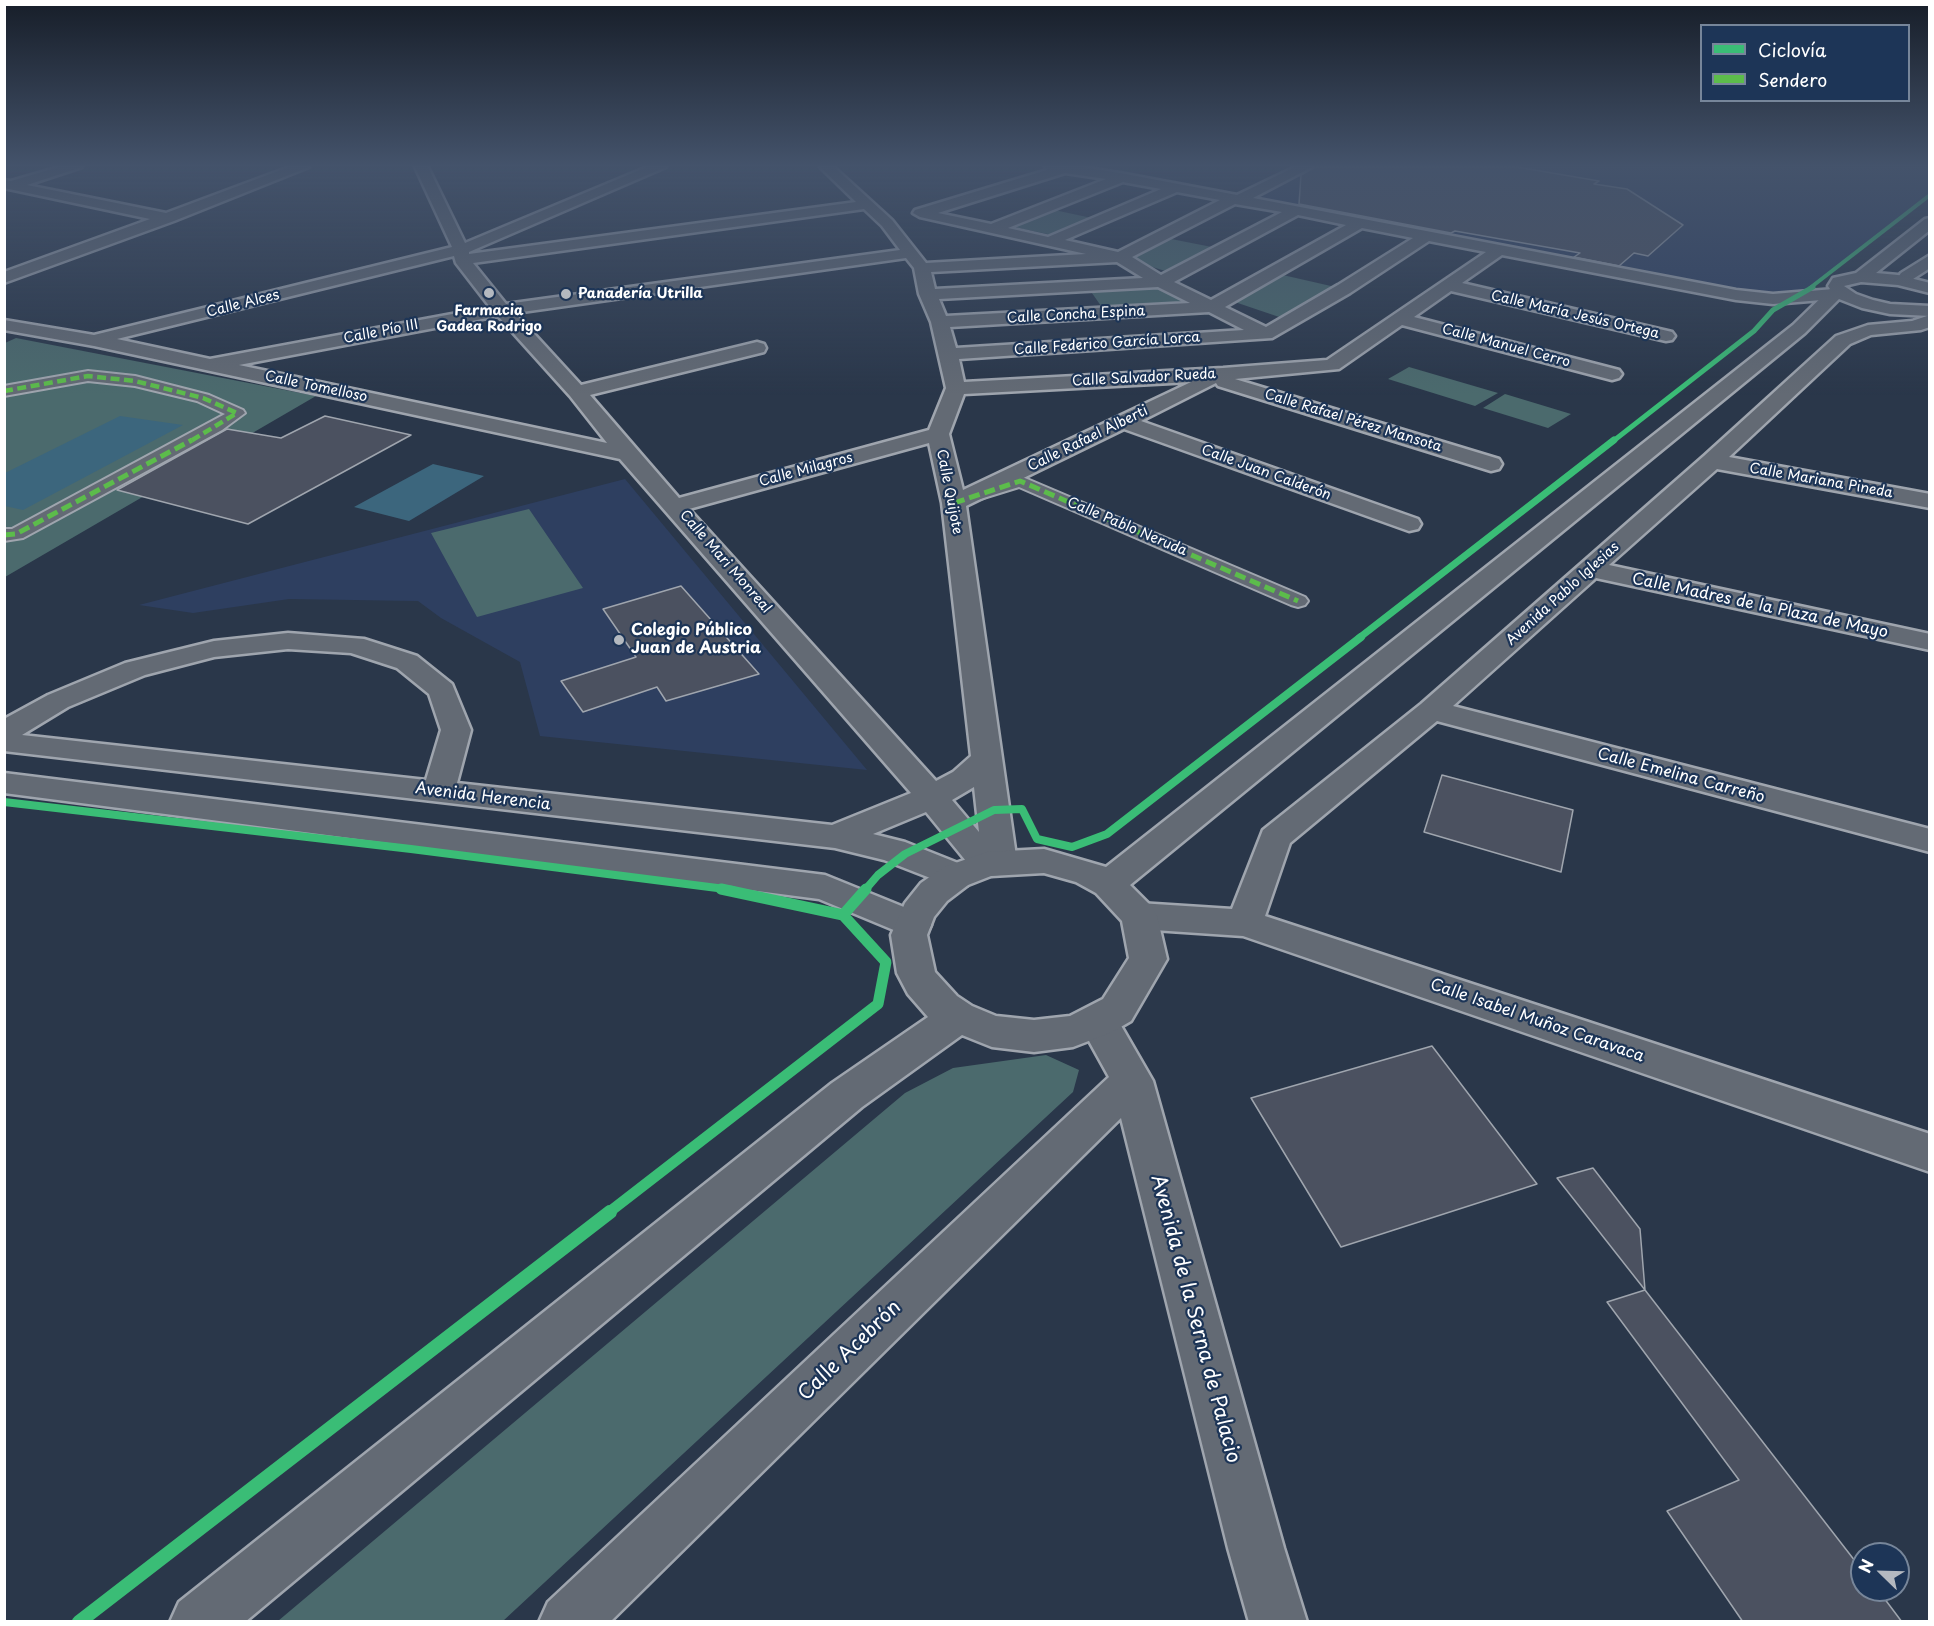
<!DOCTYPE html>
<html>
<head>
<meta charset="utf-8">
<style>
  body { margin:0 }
  #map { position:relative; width:1934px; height:1626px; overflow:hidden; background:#2a374a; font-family:"Playpen Sans",sans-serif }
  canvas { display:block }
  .frame { position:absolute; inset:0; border:6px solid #fff; pointer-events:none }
  .legend { position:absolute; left:1700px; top:24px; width:210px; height:78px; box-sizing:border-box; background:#1d3557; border:2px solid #77869a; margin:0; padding:8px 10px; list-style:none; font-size:18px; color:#fff }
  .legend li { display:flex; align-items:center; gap:12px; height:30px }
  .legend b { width:30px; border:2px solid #77869a }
  .north { position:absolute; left:1850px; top:1542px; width:60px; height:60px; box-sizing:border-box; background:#1d3557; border:2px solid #77869a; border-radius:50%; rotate:293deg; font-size:16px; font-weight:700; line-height:24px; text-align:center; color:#fff }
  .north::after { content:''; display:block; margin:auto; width:21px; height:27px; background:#b4b9c0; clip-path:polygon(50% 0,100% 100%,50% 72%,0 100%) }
</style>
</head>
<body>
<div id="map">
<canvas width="1934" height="1626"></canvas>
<div class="frame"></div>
<ul class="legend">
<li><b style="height:8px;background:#3abd76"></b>Ciclovía</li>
<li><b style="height:8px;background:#5cbc4b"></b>Sendero</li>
</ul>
<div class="north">N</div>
</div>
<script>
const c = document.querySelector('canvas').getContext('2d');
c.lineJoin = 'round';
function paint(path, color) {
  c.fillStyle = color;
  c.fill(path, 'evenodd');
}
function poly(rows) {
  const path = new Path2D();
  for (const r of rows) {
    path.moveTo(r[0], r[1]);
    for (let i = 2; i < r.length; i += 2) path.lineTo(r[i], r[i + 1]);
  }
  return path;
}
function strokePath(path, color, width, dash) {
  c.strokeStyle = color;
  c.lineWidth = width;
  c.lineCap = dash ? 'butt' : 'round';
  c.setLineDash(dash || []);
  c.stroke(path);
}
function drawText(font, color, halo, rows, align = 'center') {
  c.font = font + ' "Playpen Sans",sans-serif';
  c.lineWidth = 4.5;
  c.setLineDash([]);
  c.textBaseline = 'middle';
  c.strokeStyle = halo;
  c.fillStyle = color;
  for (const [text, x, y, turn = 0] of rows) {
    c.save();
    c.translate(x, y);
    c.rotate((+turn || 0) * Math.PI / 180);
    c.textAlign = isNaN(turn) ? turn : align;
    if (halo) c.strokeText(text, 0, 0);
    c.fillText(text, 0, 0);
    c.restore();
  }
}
paint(poly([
  [1306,167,1930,167,1929,195,1812,287,1792,298,1773,299,1238,200],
  [625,479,867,770,540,736,520,662,441,618,418,601,289,599,193,613,139,605]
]), '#2e3f60');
paint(poly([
  [1045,208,1101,220,1062,237,1004,225],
  [1156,236,1222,249,1175,274,1120,257],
  [1274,273,1344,289,1291,321,1226,299],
  [1161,282,1193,308,1106,313,1087,286],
  [16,338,316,396,5,577,5,343],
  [1409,367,1498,393,1475,406,1388,379],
  [1505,394,1571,414,1548,428,1483,408],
  [529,509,583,588,477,617,431,533],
  [1046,1055,1079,1070,1073,1092,503,1621,278,1621,905,1093,953,1068]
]), '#4b6a6d');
paint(poly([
  [120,416,183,425,23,510,5,506,5,473],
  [433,464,484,476,409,521,354,507]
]), '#3c667d');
const building = poly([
  [1314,167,1517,167,1599,181,1594,184,1627,189,1683,225,1648,256,1634,253,1619,266,1574,257,1580,253,1455,231,1451,233,1299,204,1301,175,1314,167],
  [325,416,411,435,248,524,117,490,227,429,281,438,325,416],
  [681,586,759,674,666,701,657,687,583,712,561,681,636,657,603,609,681,586],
  [1442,775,1573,810,1561,872,1424,832,1442,775],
  [1432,1046,1537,1184,1341,1247,1251,1098,1432,1046],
  [1593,1168,1640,1229,1645,1290,1557,1178,1593,1168],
  [1645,1290,1862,1570,1862,1590,1878,1590,1902,1622,1743,1622,1667,1511,1739,1480,1607,1302,1645,1290]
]);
paint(building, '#4b5160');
strokePath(building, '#9fa5ae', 1.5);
const pedestrian = poly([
  [88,371,135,376,209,395,243,410,245,413,222,430,23,538,4,541,4,529,12,529,225,414,197,401,135,386,88,381,4,396,4,386,88,371],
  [1020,476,1305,597,1308,601,1305,605,1298,607,1291,605,1019,487,977,500,971,499,968,495,971,491,1020,476]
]);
const minor = poly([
  [59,167,82,167,27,185,166,213,289,167,309,167,174,221,4,283,4,272,150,219,4,188,4,180,11,181,59,167],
  [415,167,428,167,465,243,647,167,666,167,469,252,469,254,856,202,820,167,834,167,892,220,926,263,1086,254,920,217,913,213,915,210,1047,170,1045,167,1082,167,1120,173,1237,195,1295,167,1312,167,1253,198,1736,290,1773,294,1834,289,1840,290,1843,294,1840,298,1834,299,1773,304,1736,300,1502,255,1462,283,1672,332,1675,336,1672,340,1666,341,1451,291,1414,317,1619,370,1622,374,1619,378,1612,380,1402,325,1339,369,1235,379,1499,459,1502,464,1499,469,1491,471,1218,386,1216,383,1141,421,1418,519,1421,524,1418,529,1409,531,1124,429,966,506,1017,863,1012,871,1000,875,987,876,975,872,926,812,873,834,905,842,968,867,973,876,968,885,956,888,884,860,835,848,4,751,4,719,48,695,125,663,214,641,288,633,364,639,417,656,452,684,471,730,457,783,832,825,911,793,620,459,94,346,4,330,4,320,94,335,452,247,415,167],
  [1065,173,1106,179,991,224,938,213,1065,173],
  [1123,182,1161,189,1048,237,1008,228,1123,182],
  [1177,192,1220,200,1118,252,1065,240,1177,192],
  [1235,204,1282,212,1161,275,1132,257,1235,204],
  [864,209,882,226,900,250,506,304,473,263,864,209],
  [1298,215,1346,225,1211,300,1174,282,1298,215],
  [1362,228,1413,238,1338,285,1266,327,1225,307,1362,228],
  [1429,241,1486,252,1327,360,1223,368,964,382,959,359,1272,338,1350,293,1429,241],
  [454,256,456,263,490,307,210,359,117,339,454,256],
  [906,258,914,268,919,294,931,322,946,388,929,430,679,498,590,395,764,352,766,348,764,344,757,342,581,385,515,313,906,258],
  [1117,262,1143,278,935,289,931,272,1117,262],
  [1158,287,1190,303,946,316,939,299,1158,287],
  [1209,312,1244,330,956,348,950,327,1209,312],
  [498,316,570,396,607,443,239,365,498,316],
  [1191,382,963,490,949,434,964,394,1191,382],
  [929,443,942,503,971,756,953,772,936,781,689,509,929,443],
  [288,649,351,653,397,668,429,694,441,730,426,780,22,735,68,707,145,675,214,657,288,649],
  [974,787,979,832,952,800,974,787],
  [1930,255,1930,268,1913,279,1901,279,1899,276,1901,273,1930,255],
  [1930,315,1930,327,1921,330,1871,335,1850,344,1729,457,1930,494,1930,508,1717,469,1609,565,1930,634,1930,650,1596,578,1453,706,1930,829,1930,852,1437,721,1290,843,1265,916,1930,1134,1930,1172,1243,936,1139,929,1126,925,1121,916,1126,907,1139,903,1232,909,1263,830,1421,704,1704,456,1836,336,1868,325,1912,321,1930,315],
  [4,773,825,875,926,916,931,925,926,934,913,938,819,899,4,793,4,773],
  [1098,1006,1112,1010,1153,1081,1284,1548,1307,1622,1249,1622,1228,1548,1121,1118,610,1622,539,1622,548,1602,1109,1077,1078,1021,1084,1010,1098,1006]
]);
const secondary = poly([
  [1930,218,1930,230,1876,273,1898,275,1930,283,1930,293,1898,285,1861,282,1844,286,1856,294,1873,300,1890,304,1930,306,1930,316,1890,314,1862,308,1839,299,1805,333,1130,885,1152,907,1157,916,1167,959,1131,1021,1112,1032,1073,1047,1034,1052,992,1047,962,1035,862,1107,245,1622,170,1622,179,1602,832,1083,928,1017,908,994,897,973,891,935,905,903,921,883,944,867,987,852,1044,849,1106,867,1793,325,1830,289,1828,286,1833,278,1856,273,1925,219,1930,218],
  [1044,873,1076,882,1096,893,1122,921,1129,958,1103,999,1070,1016,1034,1020,996,1016,972,1006,957,996,935,972,927,935,934,917,947,901,968,885,991,876,1044,873]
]);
strokePath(pedestrian, '#9fa5ae', 4);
strokePath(minor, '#9fa5ae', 5);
strokePath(secondary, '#9fa5ae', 5);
paint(pedestrian, '#636a74');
paint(minor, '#636a74');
paint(secondary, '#636a74');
strokePath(poly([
  [4,391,88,376,135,381,203,398,237,413,189,442]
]), '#5cbc4b', 4.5, [9, 4.5]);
strokePath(poly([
  [954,503,1020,481,1298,601],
  [4,535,16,534,192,440]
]), '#5cbc4b', 5, [11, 5]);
strokePath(poly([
  [1810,288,1930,195]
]), '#3abd76', 4);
strokePath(poly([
  [1612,442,1754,331,1773,310,1813,287]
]), '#3abd76', 5);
strokePath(poly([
  [1359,638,1614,440]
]), '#3abd76', 7);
strokePath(poly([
  [4,802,411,849,733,890],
  [865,890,878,875,905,854,994,810,1022,809,1037,839,1072,847,1107,834,1361,637]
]), '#3abd76', 8);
strokePath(poly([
  [721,889,843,915],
  [608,1213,878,1004,886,962,843,915,866,889]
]), '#3abd76', 11);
strokePath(poly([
  [79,1622,610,1212]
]), '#3abd76', 14);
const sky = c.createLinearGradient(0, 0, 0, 395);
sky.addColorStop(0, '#171e29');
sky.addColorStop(0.42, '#44536b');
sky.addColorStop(1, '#44536b00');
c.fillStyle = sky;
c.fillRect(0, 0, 1934, 395);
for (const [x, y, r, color] of [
  [489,293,6,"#b4b9c0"],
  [566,294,6,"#b4b9c0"],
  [619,640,6,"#b4b9c0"]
]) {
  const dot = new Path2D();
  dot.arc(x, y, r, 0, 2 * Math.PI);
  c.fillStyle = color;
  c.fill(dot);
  strokePath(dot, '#1d3557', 2);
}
drawText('bold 14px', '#fff', '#1d3557', [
  ["Panadería Utrilla",578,294],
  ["Farmacia",489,311,"center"],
  ["Gadea Rodrigo",489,327,"center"]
], 'left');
drawText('14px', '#fff', '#1d3557', [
  ["Calle Alces",243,304,-14],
  ["Calle Concha Espina",1076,315,-3],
  ["Calle María Jesús Ortega",1575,315,13],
  ["Calle Pío III",381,332,-11],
  ["Calle Federico García Lorca",1107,344,-4],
  ["Calle Manuel Cerro",1506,346,15],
  ["Calle Salvador Rueda",1144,378,-3],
  ["Calle Tomelloso",316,387,12],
  ["Calle Rafael Pérez Mansota",1353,421,17],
  ["Calle Rafael Alberti",1088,439,-26],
  ["Calle Milagros",806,470,-15],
  ["Calle Juan Calderón",1266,473,20],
  ["Calle Mariana Pineda",1821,481,10],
  ["Calle Quijote",949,492,79],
  ["Calle Pablo Neruda",1127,527,23],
  ["Calle Mari Monreal",725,562,49],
  ["Avenida Pablo Iglesias",1563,594,-42]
]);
drawText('16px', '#fff', '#1d3557', [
  ["Calle Madres de la Plaza de Mayo",1760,606,12],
  ["Calle Emelina Carreño",1681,776,15],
  ["Avenida Herencia",483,797,7],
  ["Calle Isabel Muñoz Caravaca",1537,1021,19]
]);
drawText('bold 16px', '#fff', '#1d3557', [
  ["Colegio Público",631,631],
  ["Juan de Austria",631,649]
], 'left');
drawText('20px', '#fff', '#1d3557', [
  ["Avenida de la Serna de Palacio",1195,1319,75],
  ["Calle Acebrón",850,1351,-44]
]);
</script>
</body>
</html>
